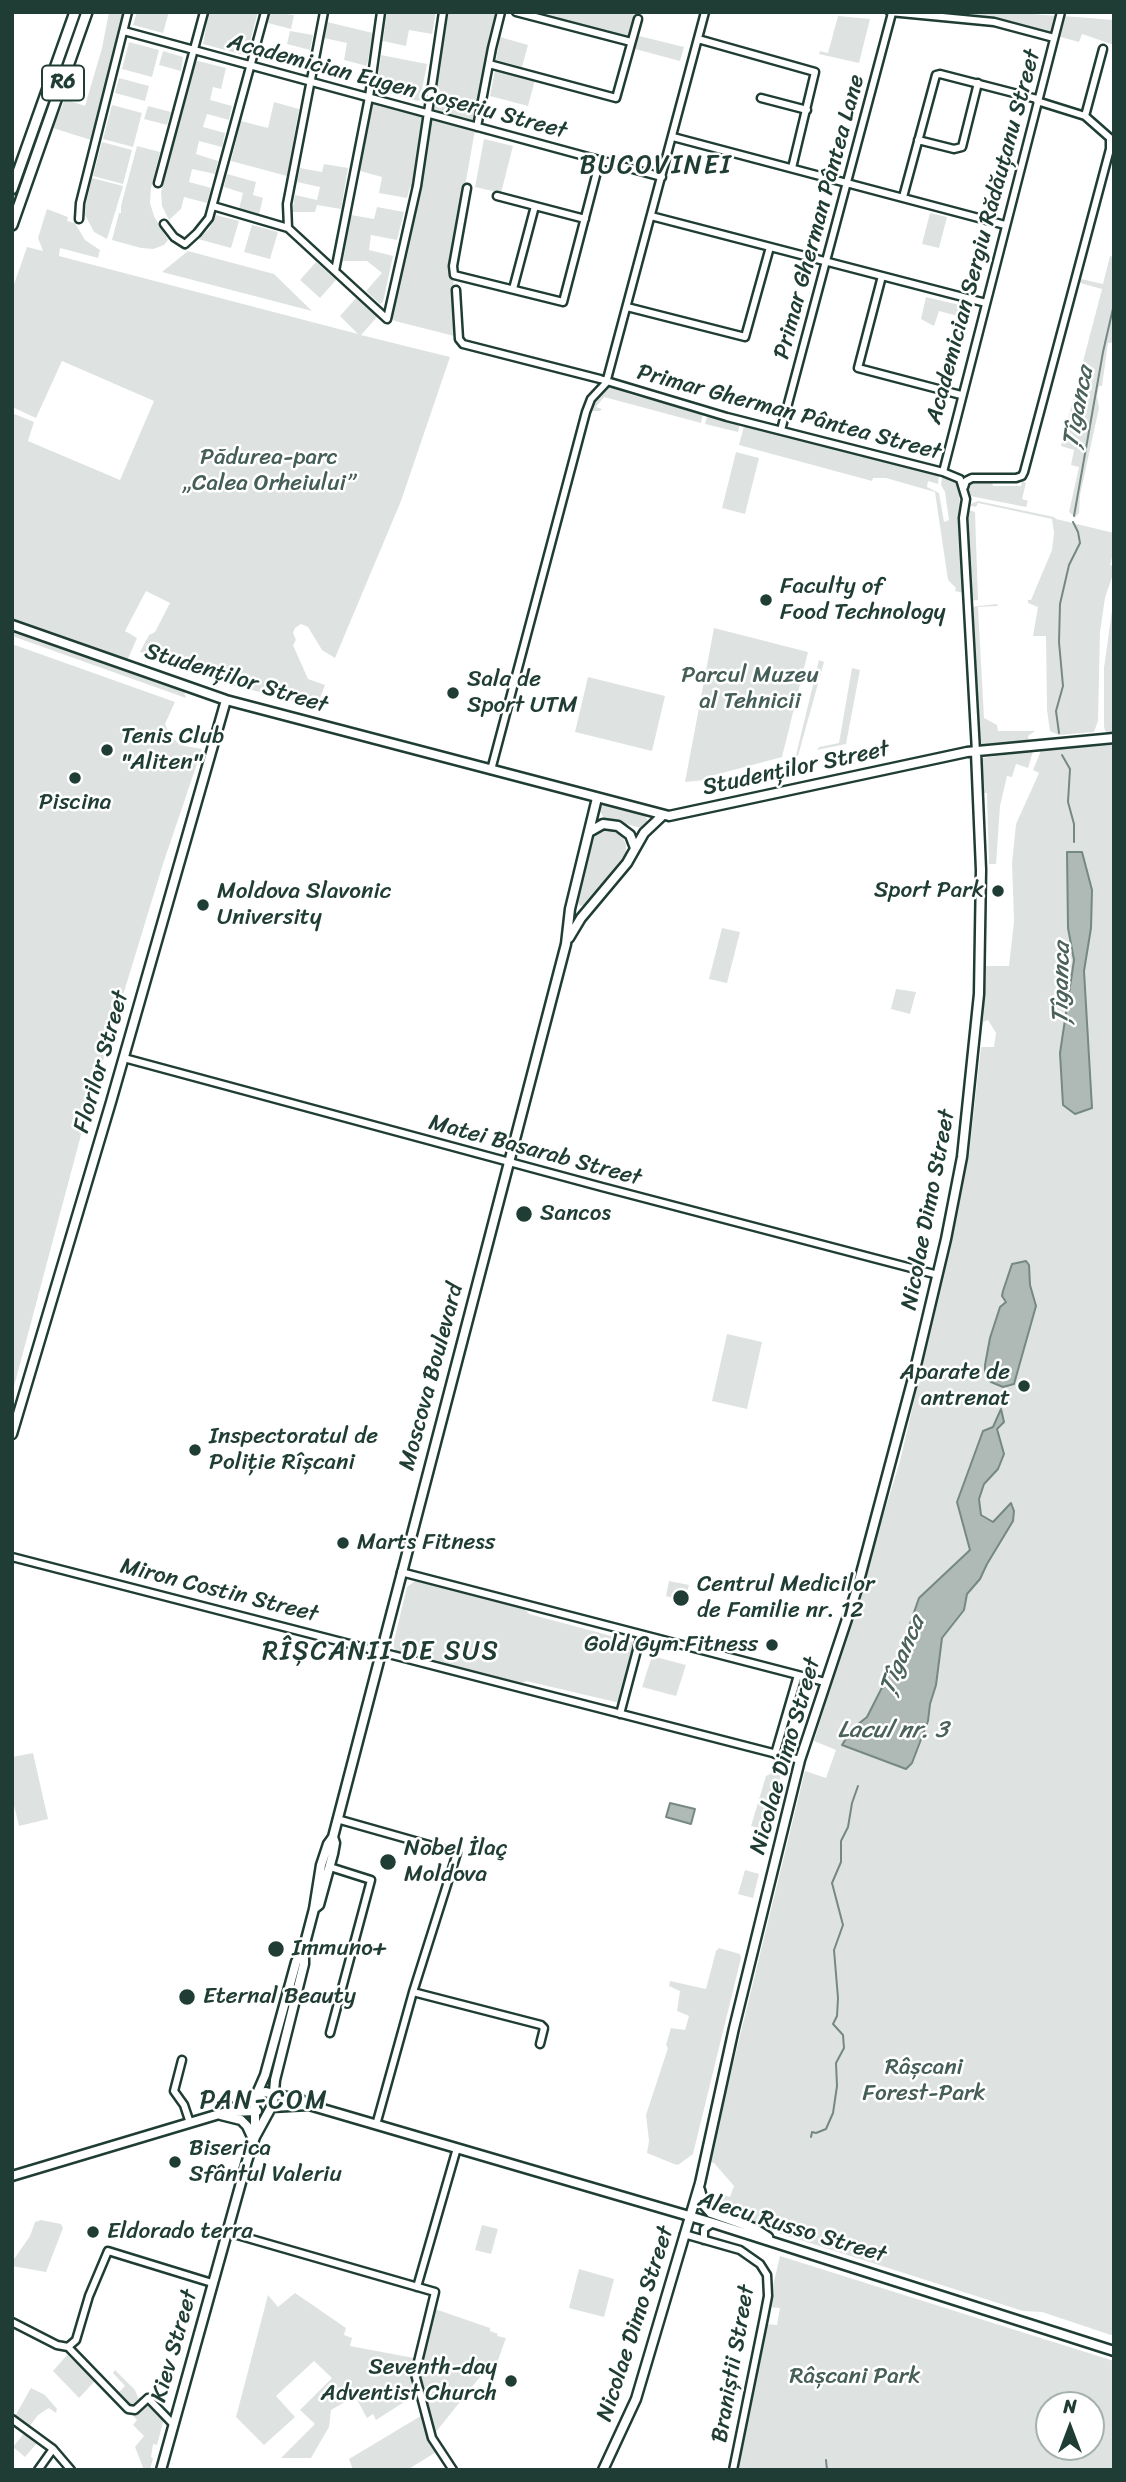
<!DOCTYPE html>
<html>
<head>
<meta charset="utf-8">
<style>
  body { margin:0 }
  #map { position:relative; width:1126px; height:2482px; overflow:hidden; background:#fff; font-family:Sriracha,sans-serif }
  canvas { display:block }
  .frame { position:absolute; inset:0; border:14px solid #1f3d34; pointer-events:none }
  .north { position:absolute; left:1035px; top:2391px; width:70px; height:70px; box-sizing:border-box; background:#fff; border:2px solid #a5b1ae; border-radius:50%; rotate:0deg; font-size:19px; font-weight:700; line-height:28px; text-align:center; color:#1f3d34 }
  .north::after { content:''; display:block; margin:auto; width:24px; height:32px; background:#1f3d34; clip-path:polygon(50% 0,100% 100%,50% 72%,0 100%) }
</style>
</head>
<body>
<div id="map">
<canvas width="1126" height="2482"></canvas>
<div class="frame"></div>
<div class="north">N</div>
</div>
<script>
const c = document.querySelector('canvas').getContext('2d');
c.lineJoin = 'round';
function paint(path, color) {
  c.fillStyle = color;
  c.fill(path, 'evenodd');
}
function poly(rows) {
  const path = new Path2D();
  for (const r of rows) {
    path.moveTo(r[0], r[1]);
    for (let i = 2; i < r.length; i += 2) path.lineTo(r[i], r[i + 1]);
  }
  return path;
}
function strokePath(path, color, width, dash) {
  c.strokeStyle = color;
  c.lineWidth = width;
  c.lineCap = dash ? 'butt' : 'round';
  c.setLineDash(dash || []);
  c.stroke(path);
}
function drawText(font, color, halo, rows, align = 'center') {
  c.font = font + ' Sriracha,sans-serif';
  c.lineWidth = 5;
  c.setLineDash([]);
  c.textBaseline = 'middle';
  c.strokeStyle = halo;
  c.fillStyle = color;
  for (const [text, x, y, turn = 0] of rows) {
    c.save();
    c.translate(x, y);
    c.rotate((+turn || 0) * Math.PI / 180);
    c.textAlign = isNaN(turn) ? turn : align;
    if (halo) c.strokeText(text, 0, 0);
    c.fillText(text, 0, 0);
    c.restore();
  }
}
paint(poly([
  [109,12,125,12,91,140,53,128,65,99,85,106,102,48],
  [137,12,169,12,163,33,133,25],
  [209,12,258,12,247,53,244,55,203,44],
  [270,12,294,15,291,29,268,23],
  [387,12,436,12,432,34,409,30,406,46,383,41],
  [448,12,498,12,476,120,473,123,434,111,432,108],
  [534,12,627,12,635,14,629,37],
  [914,12,1006,12,1058,16,1052,35,995,20],
  [838,16,870,19,859,63,819,54,820,51,828,53],
  [1063,16,1114,20,1114,45,1082,34,1079,42,1057,36],
  [79,18,67,59,37,148,33,142],
  [327,22,373,33,367,66,344,60,347,43,324,38],
  [290,31,313,35,310,50,287,44],
  [639,36,684,47,680,61,635,49],
  [500,37,528,45,522,67,496,60],
  [129,42,159,50,152,77,122,69],
  [163,51,183,57,181,71,159,65],
  [381,55,427,64,420,100,418,101,376,90],
  [198,61,226,68,221,89,213,87,210,100,232,106,229,120,207,114,203,127,225,133,222,147,199,141,196,154,218,161,215,174,192,169,189,182,211,188,207,203,184,197,181,209,169,220,162,206,161,192,196,62],
  [495,70,535,80,528,106,490,96],
  [119,78,149,86,145,101,115,93],
  [274,102,299,109,287,176,231,161,241,121,268,128],
  [373,103,425,118,414,188,410,187,407,198,379,193,382,177,360,171,370,104],
  [112,105,142,113,133,147,103,139],
  [148,106,171,112,167,125,144,119],
  [433,118,475,130,450,271,453,276,458,337,395,321,390,317,420,185,430,121],
  [484,139,513,146,501,193,475,187],
  [102,142,132,150,123,184,93,176],
  [137,146,160,152,151,188,150,203,154,216,168,240,164,245,153,249,141,248,112,240,119,213,121,213,121,206],
  [324,164,348,168,341,209,317,205,315,212,292,212,295,195,317,200,320,187,297,182,300,168,322,172],
  [227,174,256,182,253,195,263,198,259,214,239,209,243,193,224,187],
  [92,178,123,186,107,239,94,232,85,215,86,203],
  [377,207,404,212,397,240,371,235,369,250,393,256,383,302,380,304,366,291,382,273,367,261,343,261,351,215,374,219],
  [47,209,68,217,67,221,75,223,85,240,100,250,98,258,60,248,59,256,358,334,340,316,356,298,377,317,361,335,450,357,401,501,335,658,322,650,308,627,301,624,295,628,293,633,296,640,293,645,308,679,325,685,317,706,231,685,140,652,149,635,155,632,170,603,146,591,125,631,137,638,127,661,12,621,12,413,34,422,28,441,120,480,154,401,62,361,36,418,12,407,12,290,27,247,43,251,38,238],
  [930,213,947,217,939,248,922,244],
  [216,215,239,221,231,248,198,239,209,229],
  [252,225,278,232,270,259,244,252],
  [188,251,274,274,312,311,162,272],
  [1110,256,1114,257,1114,338,1111,343,1108,343,1102,386,1099,386,1097,396,1099,408,1080,495,1079,513,1075,517,1069,512,1079,467,1071,465,1074,450,1061,446,1102,289,1080,283,1081,279,1103,284],
  [316,262,336,280,320,298,300,280],
  [926,297,972,308,969,319,939,311,934,326,921,319],
  [613,387,632,395,703,413,701,423,604,397,596,407,602,409,600,411,593,411,590,408,593,401,602,390],
  [708,414,740,423,738,432,705,424],
  [746,424,939,473,938,484,928,481,927,487,939,493,944,522,949,520,945,492,941,485,942,478,943,475,952,478,959,486,964,593,955,591,956,588,948,580,935,492,886,478,873,478,872,481,739,445,744,426],
  [736,452,759,458,745,514,722,508],
  [971,481,992,481,993,486,1021,486,1022,481,1026,483,1022,499,1028,501,1026,507,970,496,967,487],
  [978,501,1054,517,1056,519,1114,533,1114,550,1110,565,1114,566,1114,571,1105,598,1100,632,1098,721,1094,732,1059,735,1050,731,1047,710,1046,636,1033,636,1038,607,1028,603,1028,600,1031,600,1052,550,1054,533,1052,519,978,503,976,507,968,505],
  [969,510,975,512,978,600,970,601,965,512],
  [1114,596,1114,734,1112,734,1105,731,1104,726,1104,668],
  [997,604,998,606,978,607,984,718,997,725,998,731,1035,731,1028,736,1029,743,983,746,979,742,971,607],
  [714,628,808,652,782,757,707,777,705,780,685,782],
  [12,630,184,691,186,698,12,636],
  [12,644,175,702,165,724,170,735,180,745,202,749,163,864,85,1120,12,1394],
  [819,660,824,662,798,756,796,755],
  [852,668,860,670,846,744,817,750,819,747,839,743],
  [588,677,665,696,652,751,575,732],
  [1114,741,1114,2336,1042,2312,1023,2311,772,2231,712,2210,705,2201,706,2198,719,2202,721,2194,730,2197,734,2186,714,2163,709,2162,805,1771,826,1778,836,1750,814,1741,900,1461,952,1239,969,1154,981,1047,994,1047,996,1033,988,1020,983,1022,986,966,1009,966,1014,921,1012,863,1016,824,1039,773,1033,770,1042,748],
  [1068,928,1091,928,1084,971,1092,1107,1075,1114,1060,1053,1074,960],
  [1029,1265,1030,1285,1036,1306,1014,1384,1003,1387,990,1338,1006,1301,1002,1296,1006,1279],
  [1001,1410,1004,1422,997,1429,998,1469,984,1484,979,1499,981,1515,993,1522,1011,1504,1013,1520,987,1564,980,1579,967,1594,964,1610,942,1638,936,1685,930,1704,928,1721,843,1745,852,1729,867,1717,901,1650,919,1598,970,1550,957,1502,983,1431,993,1427],
  [1033,751,1028,768,1016,764,1012,777,1007,776,1000,806,996,864,989,864,987,793,982,793,982,758],
  [608,805,645,814,648,823,641,828,604,818,599,810,602,806],
  [608,828,621,834,626,844,626,853,585,905,580,906,576,899,592,838,596,833],
  [722,928,740,932,727,983,709,979],
  [896,989,916,992,910,1014,891,1009],
  [727,1334,762,1342,747,1409,712,1401],
  [415,1581,525,1609,529,1614,634,1642,636,1644,620,1703,526,1681,521,1684,396,1652,393,1645,407,1587],
  [669,1581,689,1585,684,1601,666,1596],
  [652,1656,686,1665,676,1696,642,1687],
  [33,1753,48,1819,19,1826,12,1797,12,1757],
  [774,1772,781,1773,768,1830,751,1826,766,1776],
  [745,1870,759,1874,753,1898,738,1894],
  [719,1948,740,1954,741,1958,693,2154,678,2165,674,2164,647,2153,649,2141,646,2115,668,2048,666,2045,671,2028,685,2030,689,2016,677,2011,680,1991,669,1986,670,1981,706,1989,716,1951],
  [41,2220,61,2224,63,2228,46,2272,12,2266,12,2262,30,2236,35,2222],
  [482,2225,498,2229,491,2254,475,2250],
  [780,2256,1114,2361,1114,2470,736,2470,756,2382,765,2324,777,2325,780,2308,768,2307],
  [1049,2405,1091,2405,1091,2447,1049,2447],
  [579,2269,614,2279,604,2317,569,2308],
  [295,2293,346,2328,344,2335,352,2338,350,2346,414,2358,411,2367,412,2397,376,2420,373,2414,367,2418,355,2396,331,2410,329,2427,311,2458,281,2458,315,2424,300,2410,332,2378,314,2361,276,2396,295,2417,264,2445,236,2417,268,2295,278,2307],
  [435,2309,490,2328,490,2331,498,2334,497,2336,506,2338,498,2360,488,2367,435,2433,433,2432,423,2393,419,2364],
  [67,2355,95,2381,79,2398,53,2371],
  [115,2370,135,2390,138,2398,141,2397,141,2403,133,2410,114,2392,119,2392,125,2386,113,2373],
  [31,2388,45,2395,57,2409,56,2413,49,2408,38,2415,29,2427,15,2416],
  [147,2402,164,2419,157,2445,153,2444,151,2457,153,2458,150,2470,144,2470,135,2447,144,2436,133,2425,137,2420,133,2416],
  [424,2414,438,2451,407,2470,353,2470,349,2459],
  [25,2432,38,2442,25,2457,13,2447]
]), '#dee3e2');
const water = poly([
  [1067,852,1082,852,1092,890,1091,928,1084,971,1092,1108,1075,1114,1063,1105,1060,1053,1074,960,1068,928,1067,852],
  [1026,1261,1029,1265,1030,1285,1036,1306,1014,1384,1003,1387,991,1382,985,1376,985,1365,990,1338,1000,1307,1006,1302,1002,1296,1003,1291,1012,1264,1026,1261],
  [1001,1409,1004,1422,997,1429,1004,1454,998,1469,984,1484,979,1499,981,1515,993,1522,1011,1503,1014,1511,1013,1521,987,1564,980,1579,967,1594,964,1610,942,1638,936,1685,930,1704,928,1721,912,1763,906,1769,842,1745,852,1729,867,1717,901,1650,919,1598,970,1550,957,1502,983,1431,993,1427,1001,1409],
  [670,1803,695,1809,691,1824,666,1817,670,1803]
]);
paint(water, '#afbab7');
strokePath(water, '#758883', 2);
strokePath(poly([
  [1074,516,1103,352,1114,304],
  [1059,733,1056,711,1063,686,1059,642,1060,604,1069,565,1080,543,1078,532,1073,522],
  [1062,755,1070,769,1068,802,1074,824,1074,842],
  [811,2137,812,2132,816,2133,826,2129,833,2113,837,2086,836,2063,844,2048,843,2035,833,2024,837,2016,838,1998,834,1950,843,1925,832,1883,841,1862,841,1841,848,1827,852,1803,858,1786],
  [826,2460,827,2470]
]), '#758883', 2);
const minor = poly([
  [324,12,287,204,288,228,387,319],
  [516,12,631,42],
  [890,12,994,22,1054,38],
  [124,31,662,177],
  [698,39,815,72,792,168],
  [489,64,616,98,638,19],
  [761,98,807,110],
  [1037,101,1085,116,1110,138],
  [1085,116,1103,49],
  [477,127,492,48,501,12],
  [673,137,1005,225],
  [918,140,954,149,962,147,978,83],
  [158,183,204,12],
  [467,188,453,266,454,275,563,302,600,160],
  [497,196,585,219],
  [903,197,936,75,940,74,1037,99],
  [213,206,288,228],
  [651,216,986,303],
  [79,219,80,203,128,12],
  [164,224,174,237,185,244,197,233,209,218,265,12],
  [335,271,369,97,381,12],
  [882,276,858,368,961,395],
  [513,289,535,206],
  [456,290,459,339,463,344,600,379,727,417,943,472,960,479,966,499,963,518,976,752],
  [627,307,745,337,770,247],
  [387,319,417,186,443,12],
  [781,430,892,13],
  [943,472,1061,12],
  [964,487,966,481,972,478,1016,478,1022,476,1024,472,1110,149,1110,138],
  [491,770,586,412,591,399,606,383,705,12],
  [124,1058,602,1187,938,1275],
  [12,1557,800,1760],
  [401,1572,825,1682],
  [620,1714,641,1635],
  [775,1754,798,1675],
  [337,1819,457,1853,413,1992,376,2125],
  [330,1867,371,1880,330,2033],
  [413,1992,541,2025,544,2028,540,2044],
  [182,2060,174,2091,184,2105,190,2123],
  [227,2232,435,2292,415,2374,432,2438,453,2470],
  [684,2234,740,2250,760,2264,767,2275,768,2296,764,2317,733,2470],
  [704,2240,704,2229,713,2223],
  [417,2287,457,2148],
  [12,2322,57,2345,68,2347,128,2409,135,2410,148,2398,173,2424],
  [68,2347,76,2340,89,2296,108,2251,212,2283],
  [12,2419,53,2449,71,2470],
  [38,2470,53,2449]
]);
const major = poly([
  [12,625,226,700,669,816,967,752,1114,738],
  [589,832,603,824,618,826,630,835,635,848],
  [569,938,581,918,627,863,644,833,663,815],
  [12,1434,111,1102,226,700],
  [314,1909,319,1905,333,1854,335,1843,333,1837],
  [272,2107,308,2105],
  [228,2112,257,2111],
  [221,2115,241,2120,247,2126,253,2139],
  [255,2137,255,2098,265,2075,296,1962,304,1947,314,1909,321,1865,328,1844,333,1837,566,944,570,909,597,798],
  [12,2176,226,2112,265,2092,301,2100,309,2105,713,2223,1114,2351],
  [700,2190,704,2205,711,2213,754,2228,768,2237],
  [161,2470,247,2161,255,2137,273,2104,275,2080,304,1964,304,1950],
  [603,2470,636,2399,700,2183,734,2028,800,1760,856,1592,912,1382,946,1239,962,1157,979,994,981,870,976,752]
]);
const highway = poly([
  [12,189,75,12],
  [12,225,87,12]
]);
strokePath(minor, '#1f3d34', 11);
strokePath(major, '#1f3d34', 13);
strokePath(highway, '#1f3d34', 14);
strokePath(minor, '#fff', 6);
strokePath(major, '#fff', 8);
strokePath(highway, '#fff', 9);
for (const [x, y, r, color] of [
  [766,600,7,"#1f3d34"],
  [453,693,7,"#1f3d34"],
  [107,750,7,"#1f3d34"],
  [75,778,7,"#1f3d34"],
  [998,891,7,"#1f3d34"],
  [203,905,7,"#1f3d34"],
  [524,1214,9,"#1f3d34"],
  [1024,1386,7,"#1f3d34"],
  [195,1450,7,"#1f3d34"],
  [343,1543,7,"#1f3d34"],
  [681,1598,9,"#1f3d34"],
  [772,1645,7,"#1f3d34"],
  [388,1862,9,"#1f3d34"],
  [276,1949,9,"#1f3d34"],
  [187,1997,9,"#1f3d34"],
  [175,2162,7,"#1f3d34"],
  [93,2232,7,"#1f3d34"],
  [511,2381,7,"#1f3d34"]
]) {
  const dot = new Path2D();
  dot.arc(x, y, r, 0, 2 * Math.PI);
  c.fillStyle = color;
  c.fill(dot);
  strokePath(dot, '#fff', 2.5);
}
for (const [x, y, w] of [
  [63,83,42]
]) {
  const box = new Path2D();
  box.roundRect(x - w / 2, y - 17.5, w, 35, 5);
  c.fillStyle = '#fff';
  c.fill(box);
  strokePath(box, '#1f3d34', 2);
}
drawText('bold 21px', '#1f3d34', null, [
  ["R6",63,83]
]);
drawText('23px', '#1f3d34', '#fff', [
  ["Academician Eugen Coșeriu Street",397,87,15],
  ["Primar Gherman Pântea Lane",820,217,-75],
  ["Academician Sergiu Rădăuțanu Street",984,237,-75],
  ["Primar Gherman Pântea Street",789,413,15],
  ["Studenților Street",236,679,17],
  ["Studenților Street",796,769,-12],
  ["Florilor Street",102,1062,-74],
  ["Matei Basarab Street",535,1151,15],
  ["Nicolae Dimo Street",929,1210,-79],
  ["Moscova Boulevard",432,1377,-75],
  ["Miron Costin Street",219,1591,14],
  ["Nicolae Dimo Street",786,1756,-74],
  ["Alecu Russo Street",792,2228,17],
  ["Nicolae Dimo Street",636,2324,-72],
  ["Kiev Street",175,2346,-74],
  ["Braniștii Street",734,2364,-80]
]);
drawText('23px', '#455e57', '#fff', [
  ["Pădurea-parc",269,458],
  ["„Calea Orheiului”",269,484],
  ["Parcul Muzeu",750,676],
  ["al Tehnicii",750,702],
  ["Râșcani",924,2068],
  ["Forest-Park",924,2094],
  ["Râșcani Park",855,2377]
]);
drawText('23px', '#1f3d34', '#fff', [
  ["Faculty of",780,587],
  ["Food Technology",780,613],
  ["Sala de",467,680],
  ["Sport UTM",467,706],
  ["Tenis Club",121,737],
  ["\"Aliten\"",121,763],
  ["Piscina",75,803,"center"],
  ["Sport Park",984,891,"right"],
  ["Moldova Slavonic",217,892],
  ["University",217,918],
  ["Sancos",540,1214],
  ["Aparate de",1010,1373,"right"],
  ["antrenat",1010,1399,"right"],
  ["Inspectoratul de",209,1437],
  ["Poliție Rîșcani",209,1463],
  ["Marts Fitness",357,1543],
  ["Centrul Medicilor",697,1585],
  ["de Familie nr. 12",697,1611],
  ["Gold Gym Fitness",758,1645,"right"],
  ["Nobel İlaç",404,1849],
  ["Moldova",404,1875],
  ["Immuno+",292,1949],
  ["Eternal Beauty",203,1997],
  ["Biserica",189,2149],
  ["Sfântul Valeriu",189,2175],
  ["Eldorado terra",107,2232],
  ["Seventh-day",497,2368,"right"],
  ["Adventist Church",497,2394,"right"]
], 'left');
drawText('italic 24px', '#4a625b', '#fff', [
  ["Țîganca",1079,407,-79],
  ["Țîganca",1062,983,-89],
  ["Țîganca",903,1655,-67],
  ["Lacul nr. 3",893,1731]
]);
c.letterSpacing = '2px';
drawText('26px', '#1f3d34', '#fff', [
  ["BUCOVINEI",656,166],
  ["RÎȘCANII DE SUS",381,1652],
  ["PAN-COM",264,2101]
]);
c.letterSpacing = '0px';
</script>
</body>
</html>
